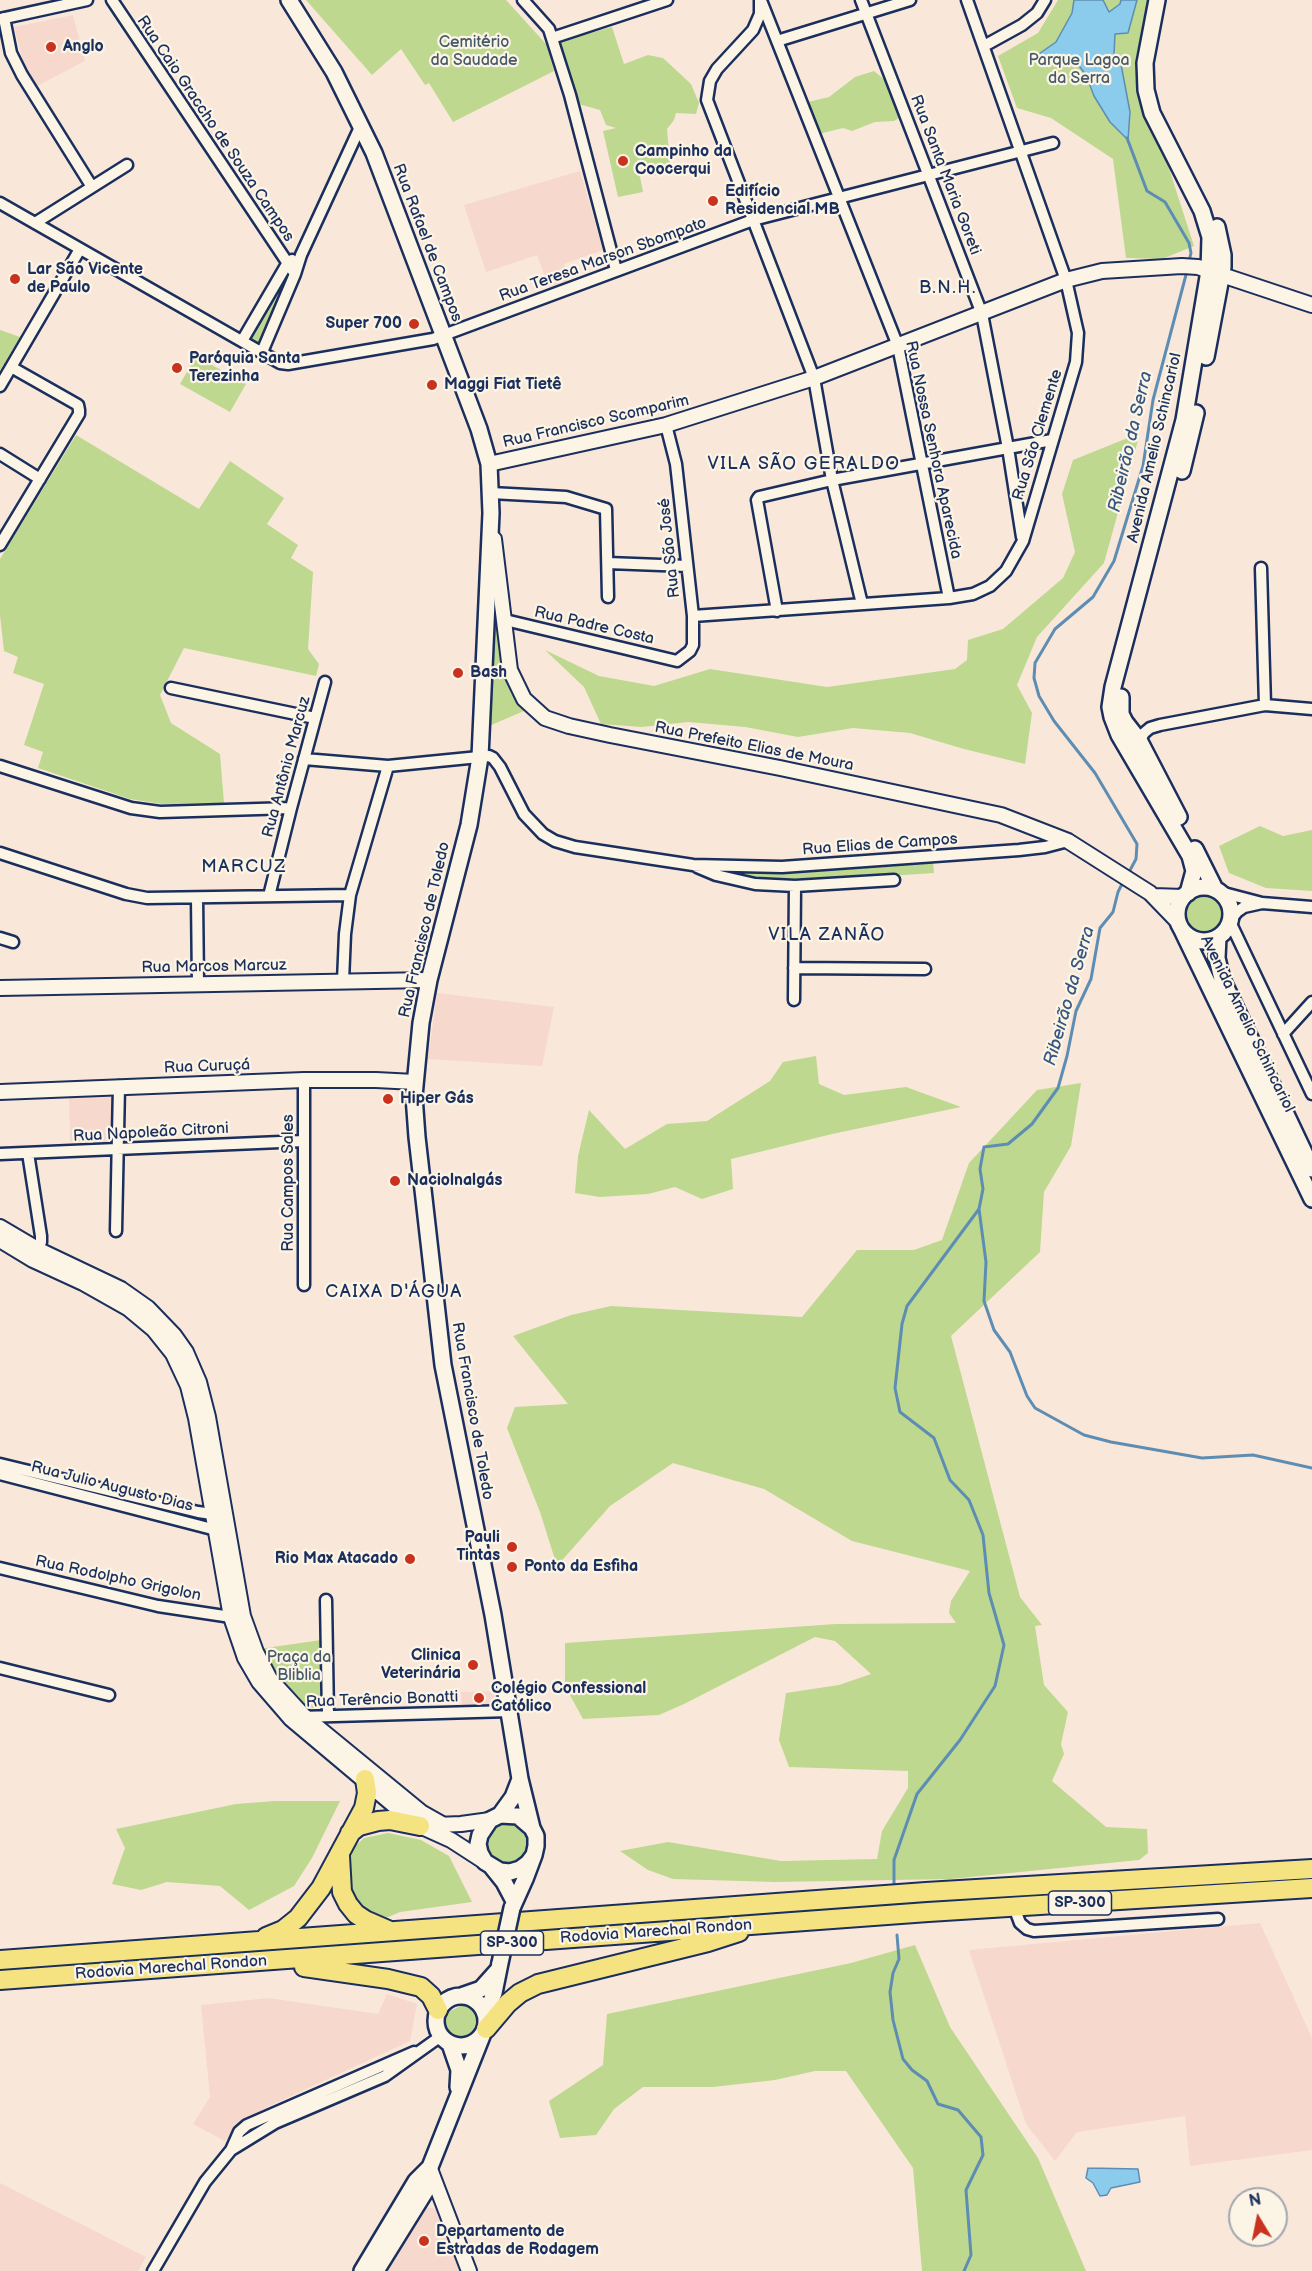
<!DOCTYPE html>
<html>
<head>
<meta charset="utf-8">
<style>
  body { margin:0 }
  #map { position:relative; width:1312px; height:2271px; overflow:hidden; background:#f9e8da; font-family:"Balsamiq Sans",sans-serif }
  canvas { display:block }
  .north { position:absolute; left:1228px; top:2187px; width:60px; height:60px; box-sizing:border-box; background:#fcf5e5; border:2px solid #a2a6af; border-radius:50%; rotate:350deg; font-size:16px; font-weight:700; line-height:24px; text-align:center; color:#1b2f5e }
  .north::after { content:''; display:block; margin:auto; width:21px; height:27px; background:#c8321e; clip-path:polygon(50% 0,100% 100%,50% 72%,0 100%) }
</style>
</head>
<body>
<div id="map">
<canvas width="1312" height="2271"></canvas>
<div class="north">N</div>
</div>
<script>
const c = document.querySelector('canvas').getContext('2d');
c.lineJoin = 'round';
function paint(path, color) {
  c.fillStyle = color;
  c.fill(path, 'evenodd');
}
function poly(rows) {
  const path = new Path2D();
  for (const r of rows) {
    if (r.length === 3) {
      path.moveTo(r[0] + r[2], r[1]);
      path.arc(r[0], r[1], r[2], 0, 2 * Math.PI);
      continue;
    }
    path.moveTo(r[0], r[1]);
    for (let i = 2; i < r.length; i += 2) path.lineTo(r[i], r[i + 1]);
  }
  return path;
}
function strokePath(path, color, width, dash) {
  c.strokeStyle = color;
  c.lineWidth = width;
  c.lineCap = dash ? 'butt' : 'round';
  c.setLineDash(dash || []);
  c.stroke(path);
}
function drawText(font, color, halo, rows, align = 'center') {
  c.font = font + ' "Balsamiq Sans",sans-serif';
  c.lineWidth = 4.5;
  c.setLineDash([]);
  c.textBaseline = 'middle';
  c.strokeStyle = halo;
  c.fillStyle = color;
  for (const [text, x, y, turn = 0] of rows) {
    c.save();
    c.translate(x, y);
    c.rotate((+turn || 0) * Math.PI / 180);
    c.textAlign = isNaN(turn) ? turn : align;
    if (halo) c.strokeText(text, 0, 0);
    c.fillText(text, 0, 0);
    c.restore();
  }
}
paint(poly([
  [73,15,85,61,37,86,26,72,14,27],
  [580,171,603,250,564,264,568,281,549,288,537,255,486,272,464,205],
  [437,993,554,1007,542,1066,428,1059],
  [108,1094,113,1100,113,1142,70,1142,69,1095],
  [497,1691,497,1705,462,1707,461,1692],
  [1260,1923,1312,2038,1312,2150,1190,2166,1185,2116,1077,2132,1055,2161,1026,2124,969,1950],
  [387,1994,417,2004,410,2041,263,2109,237,2126,225,2141,193,2124,210,2097,201,2005,268,1998,378,2014],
  [0,2183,146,2257,138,2271,0,2271],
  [425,2207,436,2209,460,2271,382,2271,419,2212]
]), '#f6d8cc');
paint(poly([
  [306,0,506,0,546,44,554,71,453,122,429,83,425,85,401,49,372,75],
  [1058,0,1148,0,1135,63,1194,246,1162,259,1126,258,1113,159,1051,118,1017,108,998,56,1038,33],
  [612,27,624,64,648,55,663,58,691,84,699,103,696,114,676,113,674,120,667,129,670,164,662,174,651,176,637,161,643,192,618,197,603,131,616,128,606,125,600,110,575,103,558,42],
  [874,71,886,81,899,118,894,121,875,122,852,131,843,128,819,134,808,102,829,97,855,77],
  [284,276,289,281,259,344,249,338],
  [0,330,20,337,0,371],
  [196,356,246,384,230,412,180,384],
  [1140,433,1104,563,1037,637,1017,685,1032,713,1025,764,964,749,910,733,853,728,798,737,745,727,688,722,642,727,601,724,584,687,545,650,599,676,654,686,710,669,827,687,955,669,967,660,968,640,1003,629,1063,578,1075,552,1062,494,1073,460],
  [76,435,199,509,230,461,284,498,267,524,298,545,291,558,313,572,308,649,319,664,316,676,184,648,160,695,171,723,220,754,224,803,162,804,130,799,38,768,43,752,24,745,44,684,13,673,18,657,4,651,0,615,0,559],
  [494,581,504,674,507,684,524,711,489,726],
  [1260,826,1283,836,1312,830,1312,891,1266,888,1229,873,1219,846],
  [933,862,934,873,798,882,757,880,716,870,774,871],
  [1204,914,22],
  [816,1056,819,1084,844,1095,906,1087,961,1107,832,1134,731,1159,733,1189,702,1199,675,1187,648,1194,600,1197,575,1193,578,1156,589,1110,625,1149,667,1124,707,1121,770,1081,783,1062],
  [1081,1083,1071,1146,1044,1192,1040,1252,951,1336,1020,1597,1042,1625,1035,1626,1044,1685,1068,1712,1061,1744,1064,1754,1052,1781,1106,1827,1147,1829,1148,1853,1139,1860,951,1879,775,1882,673,1879,648,1870,620,1851,668,1842,781,1861,877,1859,882,1831,908,1788,908,1771,789,1767,779,1740,786,1693,839,1685,871,1674,835,1641,815,1637,684,1704,659,1715,583,1719,565,1686,565,1643,836,1624,956,1623,949,1613,951,1601,970,1571,852,1541,764,1489,673,1463,610,1506,557,1566,540,1512,507,1428,515,1407,568,1404,513,1336,571,1315,611,1306,802,1317,857,1250,914,1250,942,1240,969,1163,1037,1090],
  [321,1640,323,1707,313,1708,298,1702,265,1660,259,1649],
  [275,1801,340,1801,312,1858,294,1886,249,1910,220,1886,167,1882,141,1890,112,1884,125,1848,116,1829,236,1804],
  [507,1843,22],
  [388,1833,421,1840,449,1856,472,1902,400,1912,386,1918,369,1912,355,1898,347,1885,347,1868,349,1852,364,1838],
  [915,1945,950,2027,1038,2158,1086,2271,922,2271,913,2168,846,2071,815,2071,775,2080,713,2087,643,2087,614,2109,596,2135,560,2138,549,2101,603,2065,607,2014,851,1963],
  [463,2005,473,2008,478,2013,473,2032,468,2039,456,2042,446,2032,445,2022,448,2012]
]), '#bed88f');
const water = poly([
  [1074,0,1103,0,1109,12,1120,4,1121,0,1137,0,1128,33,1115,34,1114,54,1120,59,1130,112,1128,140,1110,122,1094,96,1086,75,1073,58,1046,61,1033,58,1056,42,1072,13,1074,0],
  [1088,2168,1138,2169,1140,2182,1111,2188,1107,2195,1100,2196,1093,2183,1086,2178,1088,2168]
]);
paint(water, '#8bcbec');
strokePath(water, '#5e8db3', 1.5);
strokePath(poly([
  [1127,138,1147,191,1165,202,1189,243,1191,253,1189,261],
  [1128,874,1136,859,1137,844,1095,773,1054,721,1039,696,1034,678,1035,663,1055,629,1093,597,1114,561,1143,466,1153,400,1187,271],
  [979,1209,986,1262,984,1301,994,1330,1010,1352,1027,1396,1035,1408,1084,1435,1111,1442,1202,1458,1253,1455,1312,1468],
  [894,1887,894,1860,917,1794,960,1740,995,1686,1004,1645,989,1593,983,1535,969,1500,950,1480,934,1438,900,1412,895,1388,902,1324,907,1306,979,1209,983,1189,980,1169,984,1147,1008,1144,1032,1124,1058,1088,1067,1056,1076,1011,1091,979,1100,928,1113,912,1118,892,1123,882],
  [897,1935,899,1959,893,1973,890,1992,893,2020,903,2059,912,2070,927,2081,938,2104,958,2110,981,2137,983,2155,966,2190,971,2255,964,2271]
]), '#5e8db3', 3);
const minor = poly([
  [112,0,295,274],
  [523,0,549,29,570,95,616,270],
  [760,0,760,14,753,30,717,69,710,81,707,100,814,378,832,480,862,604],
  [861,0,982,314,1008,448,1022,537],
  [762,3,898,346,949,598],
  [4,18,11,53,22,75,92,187],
  [0,19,87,0],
  [552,38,667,0],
  [777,41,910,0],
  [984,46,1022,25,1037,13,1045,0],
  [0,203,280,363,288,364,433,339,753,220,1053,143],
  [35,223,127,165],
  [242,341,287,264,292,260],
  [262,352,295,274,301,255,361,125],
  [0,386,80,249],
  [0,454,40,479],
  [491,493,566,497,606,509,608,597],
  [0,545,79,414,79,410,78,405,11,367],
  [608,563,687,566],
  [1261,568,1265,705],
  [777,611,757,500,759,497,832,480,1052,440],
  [693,616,949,598,973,594,990,586,1006,571,1023,541,1076,362,1078,333,1066,280,967,0],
  [505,620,677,661,690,651,693,645,693,616,676,464,666,425],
  [171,688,315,718],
  [1137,745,1144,733,1150,728,1160,725,1265,705,1312,709],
  [304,759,388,766,489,756,493,758,500,767,524,814,543,834,555,841,575,847,693,865,782,867,1019,850,1045,847,1068,841],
  [0,766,131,808,160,812,291,808],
  [0,853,126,894,147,898,350,895],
  [697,867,716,875,755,884,795,886,894,880],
  [1220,892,1262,903,1312,907],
  [269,896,291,808,325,682],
  [197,898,198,984],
  [1262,903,1244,907,1237,912,1231,919,1232,926,1312,1094],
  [0,938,13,942],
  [794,968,925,969],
  [343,981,345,934,350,895,388,766],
  [794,1000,795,886],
  [1283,1034,1312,1002],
  [28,1153,41,1236,41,1242,36,1255],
  [0,1154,304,1141],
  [116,1231,119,1086],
  [304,1285,304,1080],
  [0,1464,198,1512,219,1515],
  [0,1474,220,1531],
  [0,1568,158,1606,231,1617],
  [326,1600,328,1715],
  [0,1668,109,1695],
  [300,1717,510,1711],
  [1014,1907,1020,1923,1027,1929,1034,1931,1218,1919],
  [231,2150,239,2132,247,2125,414,2052],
  [153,2271,205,2182,231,2150,275,2123,385,2076,441,2036]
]);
const tertiary = poly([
  [489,464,666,425,814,378,1066,280,1102,271,1182,266,1198,267,1312,305],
  [494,539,510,670,524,699,545,718,569,726,610,735,780,768,1001,815,1068,841,1150,893,1178,922],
  [1154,896,1183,897],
  [0,988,429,980],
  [0,1092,304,1080,376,1080,415,1082],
  [0,1227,39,1250,121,1289,148,1308,174,1335,186,1352,199,1382,208,1417,243,1616,256,1652,270,1679,304,1716,421,1812,444,1825],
  [0,1240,33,1260,83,1283,129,1309,153,1329,173,1354,188,1386,196,1418,231,1617,245,1658,259,1682,291,1719,416,1824],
  [436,1825,461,1824,490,1820],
  [420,1826,451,1840,485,1862],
  [430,2169,469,2271]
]);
const secondary = poly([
  [289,0,334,72,374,153,479,429,489,464,491,513,480,757,469,825,429,980,421,1023,414,1096,417,1137,443,1365,493,1615,520,1779,532,1828],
  [1157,0,1145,63,1146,90,1152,113,1202,211,1210,237,1209,271,1184,420,1113,687,1110,707,1112,717,1119,735,1190,856,1194,871,1188,893],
  [1206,357,1223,267,1223,255,1217,227],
  [1182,471,1196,413],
  [1121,697,1121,714,1125,722,1139,740,1179,817],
  [1195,849,1215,889],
  [1204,914,27],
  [1182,930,1312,1199],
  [1218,937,1217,958,1222,979,1312,1169],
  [500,1815,513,1797,520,1779],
  [492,1867,504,1882,514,1901],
  [512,1908,525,1879,534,1855,536,1846,536,1836,532,1828,518,1816,500,1815,490,1820,480,1835,478,1844,480,1853,485,1862,500,1871,510,1872,520,1869,528,1863,534,1855],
  [461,2021,25],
  [461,1996,481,1989,498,1970],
  [486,2015,494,1993,500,1963],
  [450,2044,459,2070,458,2087],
  [362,2271,416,2181,430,2167],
  [376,2271,428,2187,430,2167,482,2036]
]);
const trunk = poly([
  [350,1833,359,1826,378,1821,390,1820,420,1826],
  [340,1856,342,1892,348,1904,356,1914,365,1920,388,1930],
  [266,1937,283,1930,298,1918,321,1888,364,1808,367,1793,365,1779],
  [0,1960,926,1892,1312,1869],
  [304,1967,388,1979,421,1987,431,1996,438,2010],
  [0,1980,928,1912,1312,1888],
  [486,2029,508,2003,520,1993,538,1984,708,1942,739,1932]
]);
strokePath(minor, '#1b2f5e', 15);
strokePath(tertiary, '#1b2f5e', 18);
strokePath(secondary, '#1b2f5e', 20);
strokePath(trunk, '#1b2f5e', 22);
strokePath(minor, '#fcf5e5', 10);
strokePath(tertiary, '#fcf5e5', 14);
strokePath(secondary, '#fcf5e5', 15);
strokePath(trunk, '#f5e382', 18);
const secondaryBridge = poly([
  [500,1963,512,1908]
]);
strokePath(secondaryBridge, '#1b2f5e', 20, []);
strokePath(secondaryBridge, '#fcf5e5', 15);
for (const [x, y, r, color] of [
  [51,47,6,"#c8321e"],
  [623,161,6,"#c8321e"],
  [713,201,6,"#c8321e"],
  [15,279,6,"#c8321e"],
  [414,324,6,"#c8321e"],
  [177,368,6,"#c8321e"],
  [432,385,6,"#c8321e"],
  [458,673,6,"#c8321e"],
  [388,1099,6,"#c8321e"],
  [395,1181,6,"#c8321e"],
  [512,1547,6,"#c8321e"],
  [410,1559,6,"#c8321e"],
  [512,1567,6,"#c8321e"],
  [473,1665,6,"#c8321e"],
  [479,1698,6,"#c8321e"],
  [424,2241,6,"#c8321e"]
]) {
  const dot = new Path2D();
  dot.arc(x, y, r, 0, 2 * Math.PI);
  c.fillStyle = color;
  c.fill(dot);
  strokePath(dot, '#fcf5e5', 2);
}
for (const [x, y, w] of [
  [1080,1903,63],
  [512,1943,63]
]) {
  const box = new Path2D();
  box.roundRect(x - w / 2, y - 12, w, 24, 4.5);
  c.fillStyle = '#fcf5e5';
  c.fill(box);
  strokePath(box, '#1b2f5e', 1.5);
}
drawText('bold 15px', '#1b2f5e', null, [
  ["SP-300",1080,1903],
  ["SP-300",512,1943]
]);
drawText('16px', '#44596a', '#fcf5e5', [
  ["Cemitério",474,43],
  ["da Saudade",474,61],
  ["Parque Lagoa",1079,61],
  ["da Serra",1079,79],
  ["Praça da",299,1658],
  ["Bliblia",299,1676]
]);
drawText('bold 16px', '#1b2f5e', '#fcf5e5', [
  ["Anglo",63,47],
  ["Campinho da",635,152],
  ["Coocerqui",635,170],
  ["Edifício",725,192],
  ["Residencial MB",725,210],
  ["Lar São Vicente",27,270],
  ["de Paulo",27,288],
  ["Super 700",402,324,"right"],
  ["Paróquia Santa",189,359],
  ["Terezinha",189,377],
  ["Maggi Fiat Tietê",444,385],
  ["Bash",470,673],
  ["Hiper Gás",400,1099],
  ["Naciolnalgás",407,1181],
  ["Pauli",500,1538,"right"],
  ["Tintas",500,1556,"right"],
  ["Rio Max Atacado",398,1559,"right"],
  ["Ponto da Esfiha",524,1567],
  ["Clinica",461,1656,"right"],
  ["Veterinária",461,1674,"right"],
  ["Colégio Confessional",491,1689],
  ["Católico",491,1707],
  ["Departamento de",436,2232],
  ["Estradas de Rodagem",436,2250]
], 'left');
drawText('16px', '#1b2f5e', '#fcf5e5', [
  ["Rua Caio Graccho de Souza Campos",215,129,56],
  ["Rua Santa Maria Goreti",945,175,69],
  ["Rua Rafael de Campos",427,243,69],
  ["Rua Teresa Marson Sbompato",603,260,-20],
  ["Rua Francisco Scomparim",596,422,-13],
  ["Rua São Clemente",1038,435,-73],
  ["Avenida Amelio Schincariol",1155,448,-77],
  ["Rua Nossa Senhora Aparecida",933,450,78],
  ["Rua São José",670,548,-96],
  ["Rua Padre Costa",594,626,13],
  ["Rua Prefeito Elias de Moura",754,747,11],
  ["Rua Antônio Marcuz",287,767,-75],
  ["Rua Elias de Campos",880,845,-4],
  ["Rua Francisco de Toledo",425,930,-77],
  ["Rua Marcos Marcuz",214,967,-1],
  ["Avenida Amelio Schincariol",1247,1024,64],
  ["Rua Curuçá",207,1067,-2],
  ["Rua Napoleão Citroni",151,1133,-3],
  ["Rua Campos Sales",289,1183,-90],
  ["Rua Francisco de Toledo",472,1411,80],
  ["Rua Julio Augusto Dias",112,1487,14],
  ["Rua Rodolpho Grigolon",118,1579,12],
  ["Rua Terêncio Bonatti",382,1700,-2],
  ["Rodovia Marechal Rondon",656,1932,-4],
  ["Rodovia Marechal Rondon",171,1968,-4]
]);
c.letterSpacing = '1.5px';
drawText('18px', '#1b2f5e', '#fcf5e5', [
  ["B.N.H.",948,288],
  ["VILA SÃO GERALDO",804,464],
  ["MARCUZ",244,867],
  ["VILA ZANÃO",827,935],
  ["CAIXA D'ÁGUA",394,1292]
]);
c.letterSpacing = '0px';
drawText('italic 18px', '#375682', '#fcf5e5', [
  ["Ribeirão da Serra",1131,442,-77],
  ["Ribeirão da Serra",1070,996,-74]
]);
</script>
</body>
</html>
